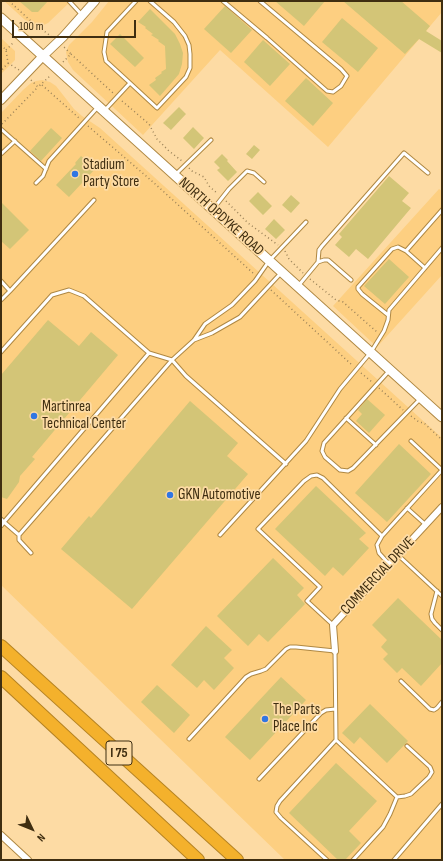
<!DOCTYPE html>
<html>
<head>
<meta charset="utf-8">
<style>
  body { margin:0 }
  #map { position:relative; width:443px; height:861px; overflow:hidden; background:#fddba4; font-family:"Sofia Sans Condensed",sans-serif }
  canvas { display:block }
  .frame { position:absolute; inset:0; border:2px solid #3f2e11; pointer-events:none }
  .north { position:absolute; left:12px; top:809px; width:40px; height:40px; -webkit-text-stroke:3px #fddba4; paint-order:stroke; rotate:133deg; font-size:11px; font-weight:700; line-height:16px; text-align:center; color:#3f2e11 }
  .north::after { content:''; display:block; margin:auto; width:14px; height:18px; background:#3f2e11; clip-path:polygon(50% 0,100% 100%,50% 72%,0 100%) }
  .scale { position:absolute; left:12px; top:20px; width:124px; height:18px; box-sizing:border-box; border:2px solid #3f2e11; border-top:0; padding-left:5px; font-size:12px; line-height:14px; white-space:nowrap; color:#3f2e11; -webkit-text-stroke:3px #fddba4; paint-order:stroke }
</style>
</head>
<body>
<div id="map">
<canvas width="443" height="861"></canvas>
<div class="frame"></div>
<div class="north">N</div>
<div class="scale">100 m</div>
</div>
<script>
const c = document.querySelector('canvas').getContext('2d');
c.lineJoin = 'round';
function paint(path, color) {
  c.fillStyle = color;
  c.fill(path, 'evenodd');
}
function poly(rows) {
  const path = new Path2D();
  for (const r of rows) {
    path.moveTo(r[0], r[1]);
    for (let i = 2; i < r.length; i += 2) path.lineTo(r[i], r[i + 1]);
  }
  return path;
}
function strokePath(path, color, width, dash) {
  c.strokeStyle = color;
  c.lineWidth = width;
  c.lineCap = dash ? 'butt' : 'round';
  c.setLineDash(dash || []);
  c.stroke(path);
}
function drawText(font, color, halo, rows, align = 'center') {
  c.font = font + ' "Sofia Sans Condensed",sans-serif';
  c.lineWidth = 3.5;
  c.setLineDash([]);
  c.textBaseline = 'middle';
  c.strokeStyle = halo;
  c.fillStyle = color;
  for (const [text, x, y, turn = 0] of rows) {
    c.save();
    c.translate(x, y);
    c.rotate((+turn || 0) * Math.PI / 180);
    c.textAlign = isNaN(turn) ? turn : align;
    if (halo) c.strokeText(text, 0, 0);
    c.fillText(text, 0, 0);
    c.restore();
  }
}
paint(poly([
  [4,1,71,1,48,23,35,29],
  [109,1,442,1,442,12,328,147,220,50,143,135,73,70,68,62,66,52,69,45,92,22],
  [1,38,15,51,15,60,1,74],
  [42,80,50,82,56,86,74,109,82,116,100,128,442,438,442,860,285,860,1,585,1,113,23,90,31,83,36,81],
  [439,189,442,191,442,275,377,347,333,306]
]), '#fdcf81');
paint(poly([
  [19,1,48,1,38,12,32,12],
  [275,1,325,1,304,26],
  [343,1,401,1,430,26,426,31,442,41,442,53,419,39,405,54],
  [225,6,252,30,231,53,204,29],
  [150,9,175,34,180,44,183,53,182,64,179,74,173,81,160,96,149,85,156,80,155,78,162,73,161,72,166,69,165,46,158,41,159,40,151,35,153,34,145,28,146,27,138,22],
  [342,18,378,48,358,72,322,42],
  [120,34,144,58,135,67,110,44],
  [263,40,290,64,270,86,244,62],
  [306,78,333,103,313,126,285,101],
  [179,107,186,114,171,130,163,123],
  [193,127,204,138,194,149,183,138],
  [51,128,62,138,41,161,30,151],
  [254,145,260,150,252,159,246,154],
  [222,154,228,160,227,161,237,172,228,181,217,170,220,168,214,162],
  [81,156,95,169,69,197,56,185,76,164,75,163],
  [389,176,409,193,402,201,411,208,368,259,356,249,349,257,335,245,342,237,339,234],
  [258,192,272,206,263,215,249,201],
  [291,195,300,203,291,213,282,205],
  [1,202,29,230,10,249,1,241],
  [274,219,285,230,276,239,265,229],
  [389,259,409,277,385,304,364,286],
  [48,320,79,346,91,332,118,355,32,457,35,459,20,476,19,482,7,499,1,497,1,375],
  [367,399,385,415,369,433,356,421,362,414,358,410],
  [190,401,238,443,227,456,248,474,132,609,61,549,89,516,91,518],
  [399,444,431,474,387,522,355,493],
  [316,486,366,533,359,539,369,548,343,576,333,567,325,576,275,529],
  [273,558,304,588,297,595,305,604,268,642,259,634,248,646,217,616],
  [398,598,442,640,442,663,421,686,402,668,397,673,383,659,388,654,381,647,387,640,372,625],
  [206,626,232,650,224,658,234,668,214,690,204,680,197,688,171,665],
  [281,677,306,700,250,760,225,737],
  [157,685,190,715,174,733,141,702],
  [370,704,408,741,387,763,360,737,354,744,342,733],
  [336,763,377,801,349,831,361,843,345,860,338,860,289,813]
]), '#d3c577');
const service = poly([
  [69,1,82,15],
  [223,1,267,38,327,91,333,92,341,86,347,76,341,69,260,1],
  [130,83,157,108,186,77,190,68,190,54,189,45,185,36,174,22,150,1],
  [105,110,130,83,106,61,104,52,107,32,136,1],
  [1,129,46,169],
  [1,154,15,141],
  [176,174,211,140],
  [36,183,43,176,49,161,97,108],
  [214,208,229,189,247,171,254,173,264,182],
  [406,251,425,268],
  [318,262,324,260,328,260,351,280],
  [1,281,10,291,1,300],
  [299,285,318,262,319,250,322,246,404,153,428,173],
  [10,291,94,200],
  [388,315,362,294,358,289,358,287,392,249,398,247,406,251,442,210],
  [194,340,212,333,240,317,281,273],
  [1,352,52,295,69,290,84,296,149,353],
  [389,371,324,443,322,451,325,457,340,470,348,471,353,468,420,399],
  [346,418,376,445],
  [411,441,442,470],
  [407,508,426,525],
  [1,519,4,522,1,526],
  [19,535,4,522,149,353,172,360,186,376,286,464],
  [220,535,306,441,340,389,371,352,384,331,388,320,389,310,442,248],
  [31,553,19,540,19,535,172,360,194,340,205,324,232,305,255,281,269,261,306,222],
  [398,555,442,596],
  [389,564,379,553,377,545,382,536,442,470],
  [437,591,431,614,432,619,435,623,442,630],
  [333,625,307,601,320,587,258,529,304,481,311,476,317,475,323,478,382,536],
  [401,681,430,709,434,710,437,708,442,702],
  [189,739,246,677,251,674,261,671,266,669,286,649,290,647,296,647,335,651,336,740,280,801,277,806,276,812,281,818,327,860],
  [336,740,397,797,390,814,383,827,353,860],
  [259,779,321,713,326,710,335,709],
  [397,797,405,796,411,794,429,777,432,772,430,767,407,746],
  [394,860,442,804]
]);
const minor = poly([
  [335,651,333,625,442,507],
  [1,835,28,860]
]);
const tertiary = poly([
  [1,100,43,56,63,37,95,1]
]);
const secondary = poly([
  [1,18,442,417]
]);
const motorway = poly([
  [1,646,237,860],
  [1,677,198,860]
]);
strokePath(service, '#af8843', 5);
strokePath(minor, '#af8843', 8);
strokePath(tertiary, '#af8843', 10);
strokePath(secondary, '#af8843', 11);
strokePath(motorway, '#b58323', 14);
strokePath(poly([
  [9,1,33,23,26,30],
  [32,22,52,37],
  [1,45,6,50,8,63,1,71],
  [6,50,14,42],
  [71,54,113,93],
  [63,62,71,54,64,47],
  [8,63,19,70],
  [31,80,38,87,51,75],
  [42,85,79,118],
  [122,101,149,124,157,139,169,151,182,161],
  [2,124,38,87],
  [88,126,153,182,254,274],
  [189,168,192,171,204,177,209,186,218,194],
  [226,201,248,223,278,245],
  [285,251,289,259,303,273],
  [310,279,336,300,343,302,377,332],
  [271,290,352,365],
  [361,373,372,382],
  [379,388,403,410],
  [411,416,419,422,424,423,442,440]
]), '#9b8258', 1.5, [1, 3]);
strokePath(service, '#fff', 3);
strokePath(minor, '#fff', 6);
strokePath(tertiary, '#fff', 8);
strokePath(secondary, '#fff', 9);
strokePath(motorway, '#f4b12c', 12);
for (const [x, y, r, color] of [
  [75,174,4,"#3076e3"],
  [34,416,4,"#3076e3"],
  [170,495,4,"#3076e3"],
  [265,719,4,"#3076e3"]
]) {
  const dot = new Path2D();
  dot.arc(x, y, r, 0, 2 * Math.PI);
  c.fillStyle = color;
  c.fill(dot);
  strokePath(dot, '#fddba4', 1.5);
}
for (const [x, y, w] of [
  [119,753,26]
]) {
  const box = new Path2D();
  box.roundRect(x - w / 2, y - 12, w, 24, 3);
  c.fillStyle = '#fddba4';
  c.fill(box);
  strokePath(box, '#3f2e11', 1);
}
drawText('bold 14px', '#3f2e11', null, [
  ["I 75",119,753]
]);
drawText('15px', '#3f2e11', '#fddba4', [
  ["Stadium",83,165],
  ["Party Store",83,182],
  ["Martinrea",42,407],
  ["Technical Center",42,424],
  ["GKN Automotive",178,495],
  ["The Parts",273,710],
  ["Place Inc",273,727]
], 'left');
drawText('15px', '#3f2e11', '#fddba4', [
  ["NORTH OPDYKE ROAD",221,217,42],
  ["COMMERCIAL DRIVE",378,576,-47]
]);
</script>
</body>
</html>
